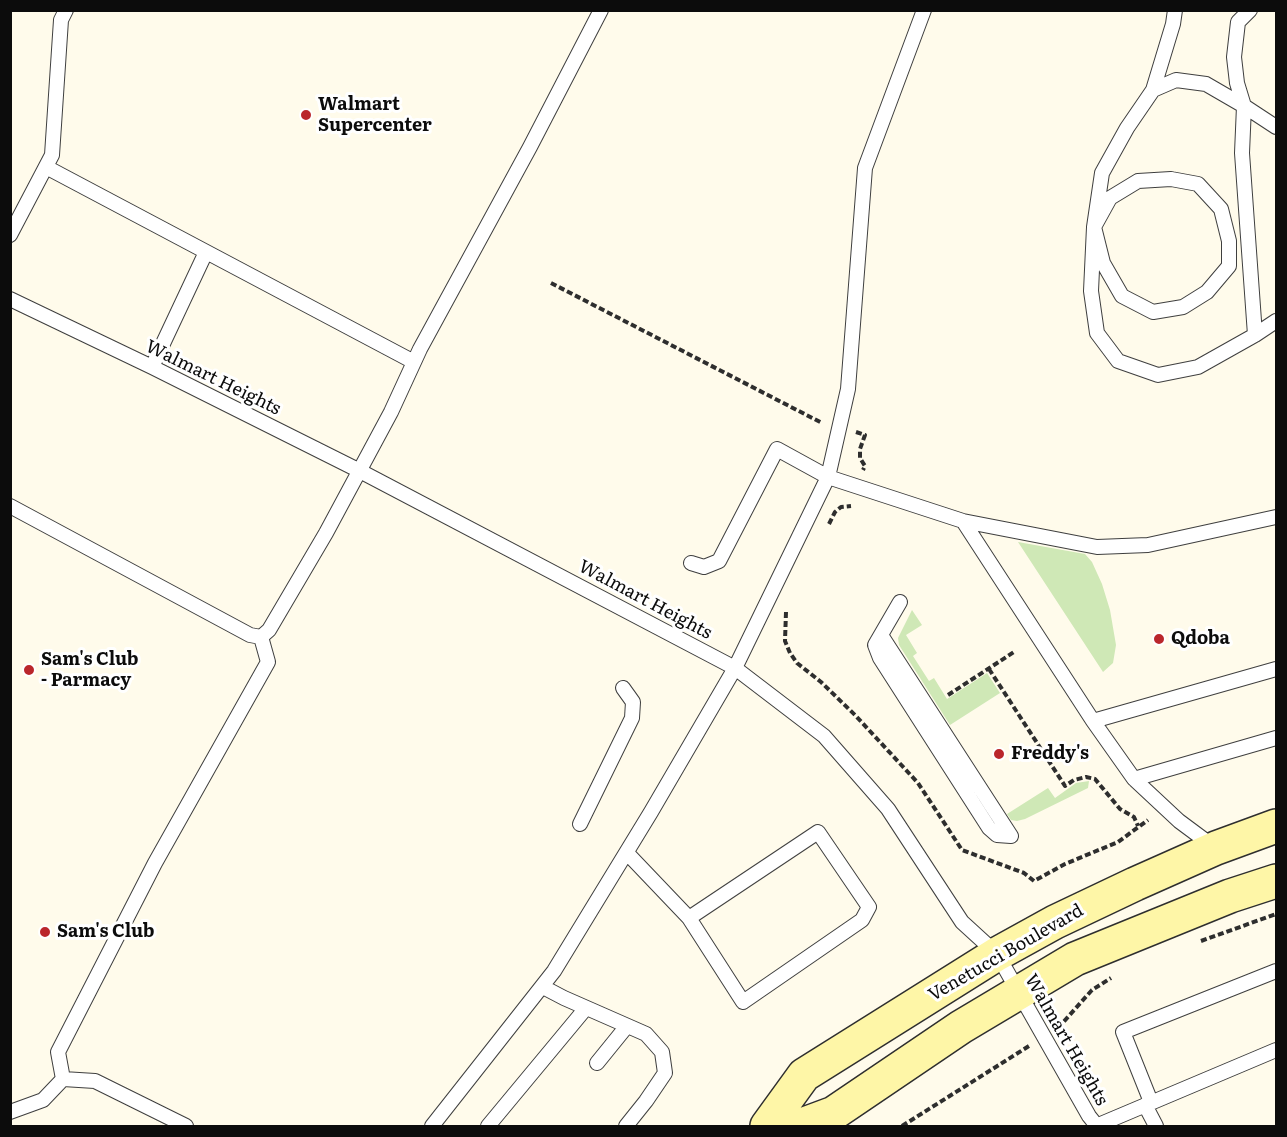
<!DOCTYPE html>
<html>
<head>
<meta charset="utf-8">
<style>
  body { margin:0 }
  #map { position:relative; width:1287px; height:1137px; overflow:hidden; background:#fffbeb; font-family:Literata,serif }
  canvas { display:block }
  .frame { position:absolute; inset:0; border:12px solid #0c0c0c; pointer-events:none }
</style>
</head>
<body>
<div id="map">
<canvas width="1287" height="1137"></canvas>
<div class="frame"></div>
</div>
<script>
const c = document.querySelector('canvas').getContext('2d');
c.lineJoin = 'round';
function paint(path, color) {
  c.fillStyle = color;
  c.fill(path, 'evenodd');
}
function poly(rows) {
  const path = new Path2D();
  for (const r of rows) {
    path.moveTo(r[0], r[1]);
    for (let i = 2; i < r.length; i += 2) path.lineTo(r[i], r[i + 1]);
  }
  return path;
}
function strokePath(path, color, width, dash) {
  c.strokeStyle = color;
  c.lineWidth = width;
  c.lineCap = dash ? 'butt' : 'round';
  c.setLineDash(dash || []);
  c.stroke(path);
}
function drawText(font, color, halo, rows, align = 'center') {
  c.font = font + ' Literata,serif';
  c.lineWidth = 6;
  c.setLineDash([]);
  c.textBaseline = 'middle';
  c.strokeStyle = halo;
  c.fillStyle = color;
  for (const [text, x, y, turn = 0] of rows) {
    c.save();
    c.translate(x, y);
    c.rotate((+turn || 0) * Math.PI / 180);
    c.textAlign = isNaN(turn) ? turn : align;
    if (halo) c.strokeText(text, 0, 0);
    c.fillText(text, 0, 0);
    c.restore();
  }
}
paint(poly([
  [1018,542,1085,554,1092,562,1102,584,1110,610,1116,645,1113,663,1103,672],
  [912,610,922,625,906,635,917,653,913,656,929,681,934,678,947,699,987,673,1000,693,950,725,899,645,898,638],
  [1089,781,1088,788,1025,819,1017,821,1011,820,1007,814,1048,788,1055,798,1076,783]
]), '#cfe8b6');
const lane = poly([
  [1175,10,1173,24,1153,90,1127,128,1102,173,1094,227,1091,291,1097,333,1118,361,1158,375,1198,367,1255,335,1276,321],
  [1250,10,1238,22,1234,57,1237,83,1244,106,1276,127],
  [1153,90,1176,80,1206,84,1244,106,1242,153,1255,335],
  [46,167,414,362],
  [1171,179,1198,184,1221,209,1229,241,1229,266,1207,292,1183,307,1153,312,1122,296,1103,263,1094,227,1110,198,1138,181,1171,179],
  [10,235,52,155,61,20,66,10],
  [10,299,152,367,358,470,735,668,824,736,888,809,962,922,997,954,1089,1116,1097,1126],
  [152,367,206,252],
  [10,506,250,635,261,637,269,630,326,533,391,412,420,349,530,147,601,10],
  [963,521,1093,721],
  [691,563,704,567,719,561,777,449,828,477,963,521,1097,547,1148,545,1276,517],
  [900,602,875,645,880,658,989,828,997,835,1011,836],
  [881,635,1011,836],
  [1276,669,1093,721,1134,779,1276,738],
  [1134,779,1179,821,1214,847],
  [580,824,632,718,633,702,623,688],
  [627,853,689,918,743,1002,862,920,869,907,818,832,689,918],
  [543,987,564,998,646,1034,662,1052,665,1073,646,1101,626,1126],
  [597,1063,627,1026],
  [63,1079,58,1052,155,863,268,662,261,637],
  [63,1079,95,1081,186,1126],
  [1151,1102,1123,1032,1276,971],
  [1145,1105,1156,1126],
  [10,1112,43,1100,63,1079],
  [432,1126,554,971,651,812,735,668,828,477,848,389,865,168,924,10],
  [488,1126,586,1008],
  [1096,1126,1276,1050]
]);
const secondary = poly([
  [767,1126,804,1075,997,954,1055,922,1135,884,1216,848,1276,826],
  [799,1126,834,1113,961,1027,1075,959,1230,896,1276,881]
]);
strokePath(lane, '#3f3f3f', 16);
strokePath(secondary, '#2e2e2e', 36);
strokePath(poly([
  [551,283,822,423],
  [856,432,865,435,860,449,860,458,865,466,863,470],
  [829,524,835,512,841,507,851,506],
  [786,612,785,641,790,653,797,663,821,682,855,715,918,783,962,850,1024,873,1034,881,1065,864,1118,842,1148,820],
  [989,669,1065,786,1074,780,1086,777,1095,779,1120,809,1134,817,1138,826],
  [948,695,1014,652],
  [1201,941,1276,914],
  [1058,1028,1092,990,1111,978],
  [902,1126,1029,1046]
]), '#2e2e2e', 4, [6, 3]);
strokePath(lane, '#fff', 14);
strokePath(secondary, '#fef6a7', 33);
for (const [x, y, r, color] of [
  [306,115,6,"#ba262b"],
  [1159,639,6,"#ba262b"],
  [29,670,6,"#ba262b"],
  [999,754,6,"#ba262b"],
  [45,932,6,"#ba262b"]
]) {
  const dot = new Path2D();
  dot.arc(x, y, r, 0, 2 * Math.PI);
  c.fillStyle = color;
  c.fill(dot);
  strokePath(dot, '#fff', 2);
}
drawText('bold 18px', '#0c0c0c', '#fff', [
  ["Walmart",318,105],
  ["Supercenter",318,126],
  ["Qdoba",1171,639],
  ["Sam's Club",41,660],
  ["- Parmacy",41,681],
  ["Freddy's",1011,754],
  ["Sam's Club",57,932]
], 'left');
drawText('18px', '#0c0c0c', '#fff', [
  ["Walmart Heights",213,378,26],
  ["Walmart Heights",645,600,28],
  ["Venetucci Boulevard",1006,953,-30],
  ["Walmart Heights",1066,1040,60]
]);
</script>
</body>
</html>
